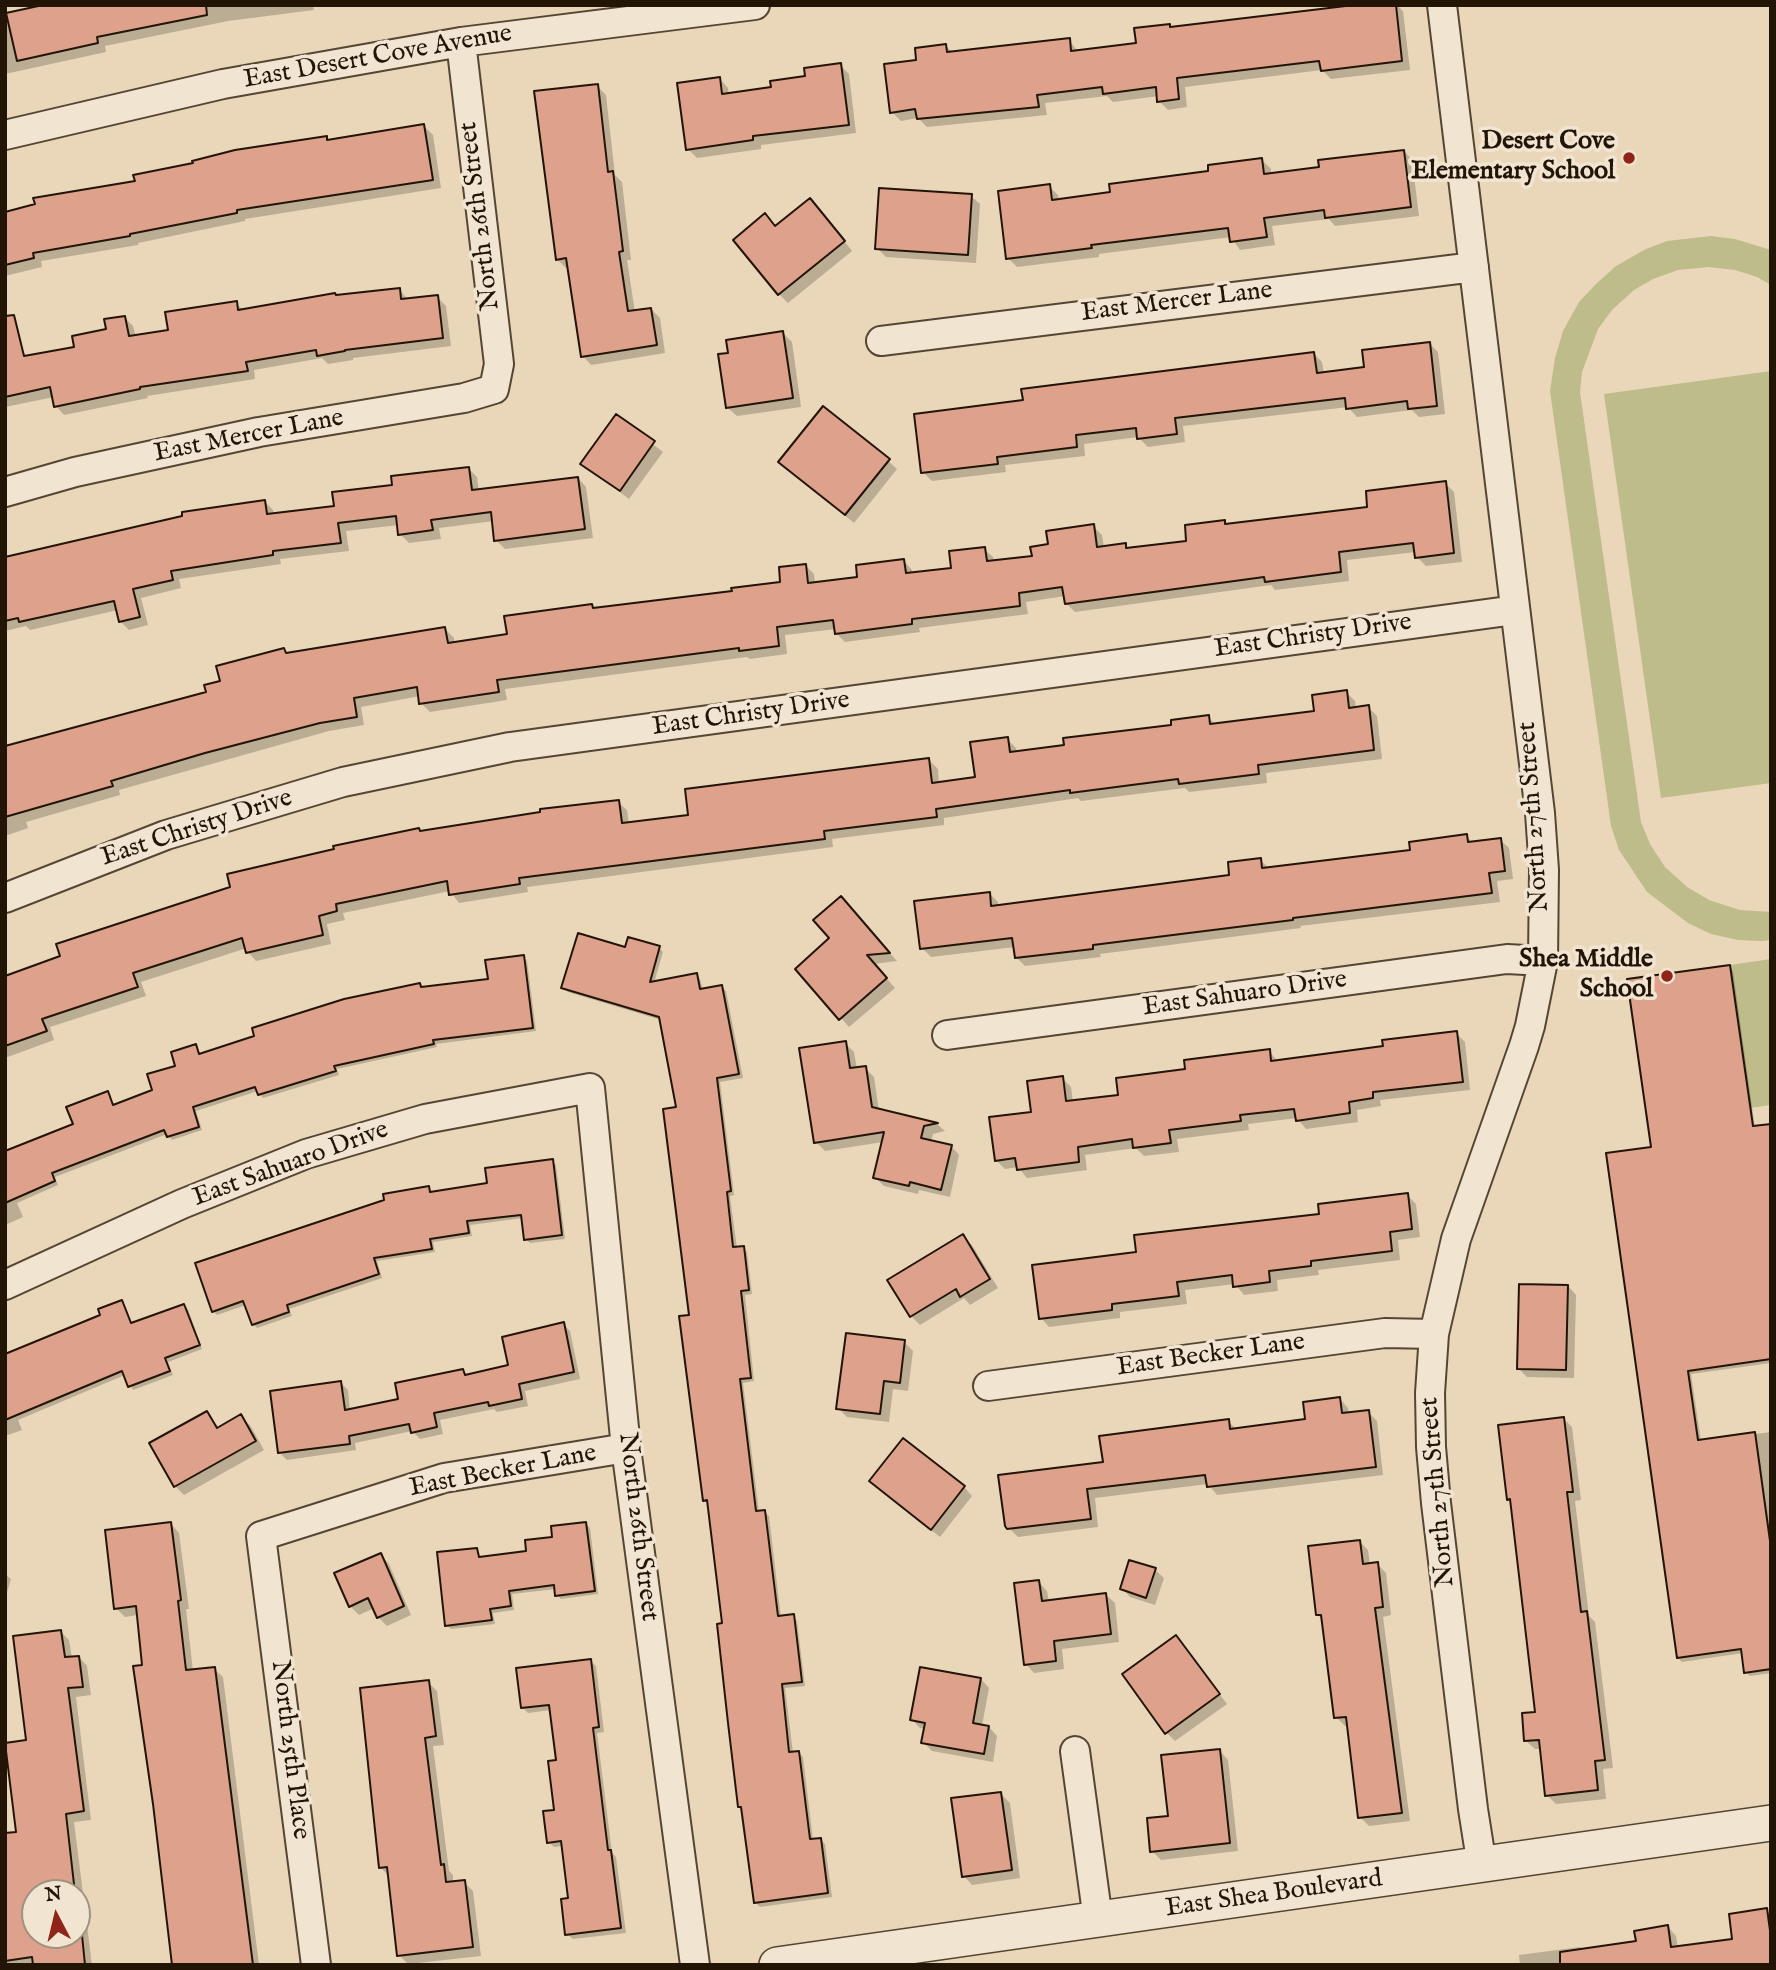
<!DOCTYPE html>
<html>
<head>
<meta charset="utf-8">
<style>
  body { margin:0 }
  #map { position:relative; width:1776px; height:1970px; overflow:hidden; background:#ead7ba; font-family:"IM FELL English",serif }
  canvas { display:block }
  .frame { position:absolute; inset:0; border:7px solid #231506; pointer-events:none }
  .north { position:absolute; left:21px; top:1879px; width:70px; height:70px; box-sizing:border-box; background:#f1e5d2; border:2px solid #9f9280; border-radius:50%; rotate:353deg; font-size:19px; font-weight:700; line-height:28px; text-align:center; color:#231506 }
  .north::after { content:''; display:block; margin:auto; width:24px; height:32px; background:#8f2418; clip-path:polygon(50% 0,100% 100%,50% 72%,0 100%) }
</style>
</head>
<body>
<div id="map">
<canvas width="1776" height="1970"></canvas>
<div class="frame"></div>
<div class="north">N</div>
</div>
<script>
const c = document.querySelector('canvas').getContext('2d');
c.lineJoin = 'round';
function paint(path, color) {
  c.fillStyle = color;
  c.fill(path, 'evenodd');
}
function poly(rows) {
  const path = new Path2D();
  for (const r of rows) {
    path.moveTo(r[0], r[1]);
    for (let i = 2; i < r.length; i += 2) path.lineTo(r[i], r[i + 1]);
  }
  return path;
}
function strokePath(path, color, width, dash) {
  c.strokeStyle = color;
  c.lineWidth = width;
  c.lineCap = dash ? 'butt' : 'round';
  c.setLineDash(dash || []);
  c.stroke(path);
}
function drawText(font, color, halo, rows, align = 'center') {
  c.font = font + ' "IM FELL English",serif';
  c.lineWidth = 7;
  c.setLineDash([]);
  c.textBaseline = 'middle';
  c.strokeStyle = halo;
  c.fillStyle = color;
  for (const [text, x, y, turn = 0] of rows) {
    c.save();
    c.translate(x, y);
    c.rotate((+turn || 0) * Math.PI / 180);
    c.textAlign = isNaN(turn) ? turn : align;
    if (halo) c.strokeText(text, 0, 0);
    c.fillText(text, 0, 0);
    c.restore();
  }
}
paint(poly([
  [1711,236,1735,239,1771,250,1771,285,1757,277,1735,270,1709,267,1678,270,1653,279,1634,290,1612,310,1598,329,1582,372,1580,392,1641,822,1650,844,1665,867,1687,887,1709,900,1740,910,1771,912,1771,940,1762,941,1738,940,1711,934,1688,923,1647,892,1619,850,1611,826,1550,391,1555,358,1563,331,1579,302,1596,284,1616,266,1646,249,1667,241],
  [1771,371,1771,783,1661,798,1604,394],
  [1771,959,1771,1105,1750,1108,1730,965]
]), '#bfbc8b');
paint(poly([
  [36,5,323,5,313,6,314,10,228,21,105,46,106,52,5,74,5,15,37,8],
  [1369,5,1397,5,1403,11,1410,70,1331,79,1322,70,1185,87,1187,107,1168,110,1159,101,1159,96,1113,102,1107,96,1045,103,1047,115,927,127,918,118,901,121,892,112,918,61,946,46,953,53,1069,40,1078,52,1138,44,1169,25,1172,28],
  [840,65,849,74,856,133,761,145,761,149,697,158,688,149,720,79,728,88,729,95,773,89],
  [597,86,606,95,615,175,622,182,631,260,627,260,635,312,651,309,660,318,665,353,591,365,583,356,569,267,566,268,557,259],
  [424,126,433,135,441,188,245,219,245,221,138,243,138,245,41,261,42,267,5,276,5,214,326,138,329,141],
  [1404,151,1412,160,1419,216,1335,226,1329,219,1272,226,1275,245,1240,250,1231,237,1099,254,1099,257,1017,267,1008,258,1049,186,1058,195,1059,200,1112,194,1262,160,1271,169,1271,175,1321,169],
  [971,196,980,204,976,263,886,257,877,248],
  [819,209,852,251,788,303,779,294,776,227],
  [399,289,408,300,437,297,446,306,451,346,353,358,353,360,328,364,322,358,254,370,255,379,147,396,148,398,64,415,56,406,54,397,5,407,5,355,21,351,28,357,76,348,108,331,124,317,133,326,136,337,170,332,236,303,244,311],
  [783,333,792,342,801,407,737,416,728,408,730,354],
  [1429,343,1438,352,1445,414,1419,417,1412,410,1357,417,1348,407,1183,426,1185,442,1148,447,1138,437,1084,444,1085,456,1005,465,1006,472,932,481,923,472,1025,402,1314,354,1322,362,1324,374,1366,369],
  [616,416,663,452,629,499,583,464],
  [888,461,897,469,854,523,780,462],
  [468,468,477,477,479,491,578,478,586,487,593,538,505,549,496,540,494,521,439,528,441,539,409,543,400,534,399,525,346,531,349,551,280,559,281,564,179,579,181,588,141,598,148,625,129,630,120,621,118,610,30,630,26,626,5,631,5,559,264,501,273,510,274,515,336,507,394,486],
  [1445,483,1454,492,1462,562,1426,566,1417,557,1416,552,1347,560,1349,581,1275,590,1271,585,1075,612,1066,603,1065,596,1026,602,1028,614,919,628,920,632,845,642,836,633,836,629,785,635,787,654,750,659,747,657,505,689,507,700,430,712,421,703,420,696,361,707,364,725,329,731,119,790,120,795,26,822,28,828,5,836,5,755,208,693,222,682,284,650,288,654,445,629,454,638,454,644,509,636,592,606,595,609,734,592,782,583,805,565,814,574,815,584,859,579,904,561,912,570,913,574,953,569,984,549,993,557,994,562,1034,557,1050,546,1093,526,1102,535,1104,548,1125,545,1130,549,1188,542,1224,522,1228,525,1369,508],
  [1346,692,1355,701,1356,709,1368,707,1377,716,1382,759,1266,773,1267,783,1189,792,1185,788,1081,801,1078,798,944,818,944,825,832,839,833,847,527,887,528,892,459,903,450,891,343,913,345,920,327,924,331,944,256,961,248,952,247,948,141,982,146,996,50,1027,54,1040,5,1058,5,978,421,833,618,802,627,810,629,824,690,816,929,760,938,769,939,784,977,778,1007,739,1016,748,1017,753,1173,726,1208,717,1216,725,1316,713],
  [1466,836,1473,843,1500,840,1509,848,1513,879,1497,881,1500,902,1300,926,1301,928,1100,954,1101,957,1025,966,1016,957,1015,947,931,957,922,948,989,893,998,902,998,907,1231,877,1260,860,1270,869,1412,852],
  [849,907,897,961,874,964,895,988,849,1027,797,969,832,939],
  [659,948,663,952,654,983,696,975,700,979,703,990,722,987,726,991,743,1078,720,1082,734,1195,730,1196,737,1249,743,1248,747,1252,752,1294,745,1295,754,1381,743,1383,759,1512,764,1512,769,1516,781,1618,793,1616,797,1621,805,1686,785,1688,793,1753,799,1753,803,1757,813,1840,820,1839,825,1844,832,1897,760,1907,755,1902,744,1810,740,1807,724,1625,709,1504,705,1500,679,1109,661,1020,568,992,563,988,626,950],
  [523,957,527,961,536,1031,436,1044,437,1047,337,1069,339,1075,263,1098,258,1091,196,1111,202,1130,172,1140,167,1134,55,1177,58,1185,17,1203,23,1217,5,1225,5,1153,75,1125,107,1093,115,1106,154,1091,196,1046,201,1055,420,985,424,989,490,980],
  [1729,967,1733,971,1755,1128,1771,1126,1771,1363,1691,1374,1701,1441,1771,1432,1771,1673,1750,1676,1746,1672,1743,1653,1682,1662,1678,1658,1653,1148],
  [1456,1033,1465,1042,1470,1090,1380,1100,1381,1106,1357,1110,1358,1122,1306,1129,1297,1118,1248,1124,1249,1130,1177,1139,1179,1152,1144,1156,1136,1148,1085,1155,1087,1170,1027,1178,1018,1167,1005,1169,996,1160,1062,1078,1071,1087,1073,1102,1120,1096,1187,1070,1269,1051,1278,1062,1385,1048],
  [845,1043,854,1052,857,1069,865,1068,874,1077,879,1111,937,1124,945,1131,933,1134,931,1142,951,1146,959,1155,950,1197,919,1190,918,1194,884,1186,875,1177,883,1142,825,1151,816,1142],
  [552,1161,556,1165,565,1239,530,1243,526,1239,523,1218,470,1225,472,1236,433,1242,435,1252,377,1261,382,1278,289,1309,292,1316,257,1328,253,1324,246,1305,217,1315,213,1311,428,1188,432,1192,489,1184],
  [1407,1195,1416,1204,1420,1237,1398,1240,1400,1260,1318,1270,1319,1275,1277,1280,1278,1291,1244,1295,1235,1284,1185,1290,1187,1304,1120,1312,1120,1318,1049,1327,1041,1318,1138,1254],
  [963,1237,972,1245,998,1288,970,1305,964,1298,920,1325,911,1316],
  [1568,1286,1576,1295,1574,1378,1527,1377,1518,1368],
  [122,1303,133,1325,184,1306,188,1309,202,1349,168,1362,173,1375,133,1390,125,1375,18,1420,22,1430,5,1436,5,1367,103,1315],
  [563,1324,570,1331,580,1379,525,1391,528,1406,497,1412,494,1409,440,1420,443,1434,420,1439,412,1431,355,1443,356,1450,287,1460,280,1453,341,1383,348,1390,350,1411,400,1400,463,1370,468,1376,510,1366],
  [904,1342,913,1351,908,1391,893,1389,889,1422,847,1417,838,1408],
  [1340,1399,1348,1408,1349,1414,1368,1412,1377,1421,1383,1475,1217,1495,1208,1484,1095,1498,1098,1527,1018,1537,1006,1525,1105,1464,1228,1421,1237,1430,1307,1421],
  [207,1413,220,1429,241,1417,250,1425,264,1450,184,1495,175,1486],
  [1563,1418,1572,1427,1581,1500,1575,1501,1589,1616,1595,1622,1613,1768,1603,1769,1606,1799,1556,1804,1547,1795,1542,1749,1535,1749,1526,1741,1537,1714,1512,1502,1509,1499],
  [964,1487,972,1496,940,1537,880,1490],
  [171,1524,179,1533,189,1609,186,1609,193,1671,214,1669,223,1677,259,1965,174,1965,138,1615,125,1617,116,1608],
  [586,1524,590,1528,598,1594,561,1599,557,1595,556,1589,512,1594,514,1610,493,1613,495,1624,451,1629,447,1625,477,1550,481,1558,528,1553],
  [1359,1541,1368,1550,1370,1565,1377,1564,1386,1573,1391,1615,1383,1617,1410,1821,1369,1826,1360,1817,1349,1726,1345,1726,1336,1717,1323,1620,1318,1615],
  [381,1555,389,1564,411,1615,387,1626,378,1617,374,1608,359,1615,350,1606],
  [1155,1570,1164,1578,1155,1605,1130,1597,1122,1588],
  [5,1574,11,1579,5,1599],
  [1039,1582,1047,1591,1049,1602,1106,1595,1115,1603,1119,1642,1062,1649,1064,1669,1034,1673,1026,1664],
  [61,1632,69,1640,72,1658,79,1657,87,1666,91,1695,76,1697,91,1820,74,1822,92,1965,9,1965,5,1961,28,1742],
  [35,1893,77,1893,77,1935,35,1935],
  [1176,1637,1227,1704,1175,1741,1167,1733],
  [590,1661,596,1666,604,1732,597,1733,612,1853,616,1857,626,1933,573,1939,567,1934,570,1900,563,1846,554,1847,549,1842,556,1812,558,1762,551,1710,528,1713,522,1707],
  [981,1679,989,1688,982,1726,989,1727,997,1736,993,1762,932,1751,923,1742,926,1729,920,1728,912,1720],
  [428,1682,437,1691,444,1745,433,1746,449,1871,453,1875,453,1883,464,1882,473,1891,481,1956,408,1964,399,1955,390,1877,381,1868],
  [1220,1751,1228,1760,1238,1851,1161,1860,1152,1851,1169,1817],
  [1001,1794,1010,1803,1020,1878,972,1885,964,1876],
  [1766,1910,1771,1915,1771,1965,1520,1965,1519,1955,1580,1947,1583,1950,1638,1942,1668,1927,1676,1936,1678,1948,1734,1940]
]), '#0003');
const building = poly([
  [43,5,206,5,207,15,97,37,98,43,17,61,6,13,43,5],
  [1354,5,1396,5,1402,61,1321,71,1319,61,1177,78,1179,99,1157,102,1156,87,1103,94,1102,87,1037,95,1039,107,917,119,915,109,890,113,884,64,916,60,915,48,946,44,947,52,1070,38,1071,51,1136,43,1134,28,1170,24,1170,27,1354,5],
  [841,63,849,125,753,136,753,140,686,150,677,83,720,77,722,94,771,87,770,81,805,76,804,68,841,63],
  [598,84,608,172,613,171,623,251,619,252,628,311,651,308,657,345,581,357,566,258,556,260,534,91,598,84],
  [424,124,433,180,237,210,237,213,130,234,130,236,33,253,34,258,5,265,5,212,35,204,33,198,135,181,133,175,193,163,192,161,235,150,327,136,327,140,424,124],
  [1404,150,1411,207,1325,218,1324,210,1264,218,1267,237,1230,242,1228,228,1091,245,1092,248,1006,259,998,191,1050,184,1052,200,1110,192,1109,184,1208,171,1208,165,1262,158,1264,174,1319,167,1318,160,1404,150],
  [879,188,972,194,968,255,875,249,879,188],
  [810,198,845,241,778,295,733,240,765,213,775,226,810,198],
  [400,288,401,299,438,295,443,338,345,350,345,351,317,356,316,350,246,362,248,371,140,387,140,389,54,407,50,387,5,397,5,316,14,315,24,356,74,347,72,336,106,329,104,319,125,316,129,336,168,330,165,312,237,301,238,310,335,293,336,295,400,288],
  [783,331,793,398,726,408,718,354,728,353,726,340,783,331],
  [1430,342,1437,406,1408,409,1407,401,1346,409,1345,398,1175,418,1177,434,1137,439,1136,428,1076,435,1077,447,997,457,998,464,921,473,914,414,1023,400,1021,389,1314,352,1317,373,1364,367,1362,350,1430,342],
  [823,406,890,459,845,515,778,462,823,406],
  [616,414,655,441,620,491,580,464,616,414],
  [469,467,472,490,578,477,585,529,494,541,491,512,431,520,433,530,398,535,396,516,338,523,341,543,273,551,273,555,171,571,173,580,133,589,140,617,119,622,114,601,19,622,18,618,5,621,5,557,182,516,182,512,265,500,267,514,334,506,332,492,392,485,391,476,469,467],
  [1446,481,1454,553,1415,558,1413,543,1339,552,1341,572,1265,582,1264,577,1065,604,1062,587,1019,593,1020,606,912,619,912,624,835,634,833,620,777,627,779,646,739,651,739,648,497,680,499,692,419,704,417,687,354,698,357,717,320,723,205,753,111,781,113,786,5,817,5,746,206,692,204,685,220,681,216,666,284,648,286,653,445,627,448,643,507,634,504,616,592,604,593,608,732,591,731,588,780,582,779,567,806,564,808,583,857,577,856,565,904,559,906,573,951,568,949,551,985,547,987,561,1032,556,1030,547,1048,544,1046,531,1094,524,1097,547,1126,543,1126,548,1186,541,1185,525,1225,520,1225,524,1367,507,1366,491,1446,481],
  [1347,690,1349,708,1369,705,1374,750,1258,765,1259,774,1179,784,1178,779,1070,793,1070,790,936,809,937,817,824,831,825,839,519,878,520,884,449,895,447,881,336,904,337,911,319,916,323,935,246,953,242,938,133,973,138,987,42,1019,47,1031,5,1046,5,976,60,956,56,944,230,887,227,874,334,849,333,846,419,828,420,831,540,812,540,809,619,800,622,823,688,815,685,789,929,758,932,783,975,777,970,742,1008,737,1010,752,1064,745,1063,738,1171,725,1171,720,1209,715,1210,724,1314,711,1312,695,1347,690],
  [1467,834,1468,842,1501,838,1505,871,1489,873,1492,893,1293,918,1293,920,1093,945,1093,949,1015,958,1012,938,920,949,914,901,990,892,991,906,1229,875,1228,862,1261,858,1262,868,1410,850,1409,842,1467,834],
  [841,896,890,953,867,955,887,978,839,1020,795,969,829,938,813,920,841,896],
  [578,933,625,947,628,937,660,946,650,982,697,973,700,989,722,985,739,1074,717,1078,731,1191,727,1192,733,1247,744,1246,749,1290,741,1291,751,1378,740,1379,756,1511,765,1510,778,1616,794,1614,802,1682,782,1684,789,1752,799,1751,810,1839,821,1838,828,1893,754,1903,741,1807,738,1807,728,1723,717,1624,722,1623,707,1500,703,1501,679,1316,689,1315,663,1109,676,1107,659,1017,561,988,578,933],
  [524,955,533,1028,433,1040,434,1044,334,1066,336,1071,258,1095,255,1087,193,1107,199,1127,167,1137,164,1130,52,1173,55,1181,5,1203,5,1151,73,1124,66,1107,108,1091,113,1105,152,1090,147,1074,175,1066,171,1052,196,1044,199,1054,254,1036,252,1028,344,999,420,983,421,987,488,979,485,960,524,955],
  [1730,965,1753,1126,1771,1124,1771,1359,1688,1371,1698,1440,1755,1432,1771,1548,1771,1669,1744,1673,1741,1649,1677,1658,1606,1153,1651,1147,1627,979,1730,965],
  [1457,1031,1463,1082,1373,1092,1373,1098,1349,1102,1350,1113,1296,1121,1294,1109,1240,1115,1241,1121,1169,1130,1171,1143,1133,1148,1132,1139,1078,1147,1079,1162,1017,1170,1015,1158,995,1161,989,1117,1031,1112,1027,1081,1063,1076,1066,1101,1118,1095,1116,1078,1185,1069,1184,1060,1270,1049,1271,1061,1383,1046,1382,1040,1457,1031],
  [846,1041,850,1068,866,1066,872,1107,938,1123,924,1126,921,1138,952,1145,941,1190,910,1182,909,1186,873,1178,884,1132,814,1143,799,1048,846,1041],
  [553,1159,562,1235,524,1240,521,1215,467,1221,469,1233,430,1239,432,1249,374,1258,379,1274,287,1305,289,1312,252,1325,243,1301,212,1312,195,1263,384,1200,383,1194,429,1186,430,1192,487,1183,485,1168,553,1159],
  [1408,1193,1412,1229,1390,1232,1392,1251,1311,1261,1311,1266,1269,1271,1270,1282,1233,1287,1232,1275,1177,1282,1179,1296,1112,1304,1112,1310,1039,1319,1032,1265,1136,1252,1134,1235,1319,1214,1318,1204,1408,1193],
  [963,1234,990,1279,960,1297,956,1289,910,1317,887,1280,963,1234],
  [1519,1284,1568,1285,1566,1370,1517,1369,1519,1284],
  [122,1300,131,1323,184,1304,200,1345,165,1358,170,1371,128,1387,122,1371,5,1420,5,1354,100,1315,98,1309,122,1300],
  [564,1322,574,1372,519,1384,522,1399,489,1406,488,1402,434,1413,437,1427,411,1433,409,1424,349,1436,350,1444,278,1453,270,1391,341,1381,345,1410,398,1399,395,1383,463,1369,465,1375,508,1365,502,1337,564,1322],
  [846,1333,905,1340,900,1383,884,1381,880,1414,836,1409,846,1333],
  [1340,1397,1342,1413,1369,1410,1376,1467,1207,1487,1205,1475,1087,1489,1091,1519,1007,1529,1005,1526,998,1475,1103,1462,1099,1436,1229,1419,1230,1429,1305,1419,1303,1402,1340,1397],
  [207,1411,217,1428,241,1414,256,1441,174,1487,149,1443,207,1411],
  [1564,1417,1573,1492,1567,1492,1581,1612,1587,1611,1605,1760,1595,1761,1598,1790,1545,1796,1539,1740,1524,1741,1522,1713,1535,1712,1510,1499,1507,1500,1498,1425,1564,1417],
  [903,1438,965,1486,931,1530,869,1481,903,1438],
  [171,1522,181,1600,178,1601,186,1670,215,1667,253,1965,172,1965,153,1804,133,1666,142,1665,136,1606,114,1609,105,1530,171,1522],
  [586,1522,595,1591,555,1596,554,1585,509,1591,511,1606,490,1609,492,1620,445,1626,437,1552,477,1548,479,1557,526,1551,525,1540,552,1537,551,1526,586,1522],
  [1360,1540,1363,1564,1378,1562,1383,1607,1375,1608,1402,1813,1358,1818,1346,1717,1334,1718,1321,1615,1316,1615,1308,1546,1360,1540],
  [381,1553,404,1606,377,1618,368,1598,349,1607,334,1573,381,1553],
  [1129,1560,1156,1568,1146,1598,1120,1589,1129,1560],
  [1039,1580,1042,1601,1106,1593,1111,1634,1054,1641,1056,1661,1024,1665,1014,1583,1039,1580],
  [61,1630,65,1657,79,1656,83,1687,68,1688,84,1811,66,1814,75,1893,35,1893,35,1935,82,1935,85,1965,33,1965,32,1957,5,1961,5,1833,16,1832,5,1743,26,1740,13,1636,61,1630],
  [1176,1635,1220,1694,1165,1734,1122,1674,1176,1635],
  [591,1659,599,1727,593,1728,608,1850,611,1850,621,1928,565,1935,561,1899,568,1898,561,1841,547,1843,543,1811,554,1810,548,1761,556,1760,549,1705,521,1708,516,1668,591,1659],
  [920,1667,981,1678,973,1723,989,1726,984,1754,921,1743,925,1723,910,1720,920,1667],
  [429,1680,436,1736,425,1738,441,1865,444,1864,446,1882,465,1880,473,1947,397,1956,387,1867,379,1868,360,1688,429,1680],
  [1220,1749,1230,1843,1150,1852,1147,1818,1168,1816,1161,1755,1220,1749],
  [1001,1792,1012,1870,962,1877,951,1798,1001,1792],
  [1767,1908,1771,1938,1771,1965,1560,1965,1560,1952,1636,1941,1634,1931,1668,1925,1671,1947,1732,1939,1729,1914,1767,1908]
]);
paint(building, '#dda18c');
strokePath(building, '#231506', 2);
const minor = poly([
  [1442,5,1540,813,1544,870,1543,961,1530,1026,1524,1046,1456,1239,1434,1334,1430,1393,1431,1447,1436,1503,1473,1809,1482,1866],
  [5,135,223,84,461,42,755,5],
  [881,341,1474,267],
  [5,492,75,472,259,432,464,398,494,389,499,364,461,42],
  [5,898,166,835,343,782,510,747,1515,610],
  [947,1035,1507,959,1543,961],
  [5,1285,182,1204,306,1154,425,1119,590,1088,626,1448,695,1965],
  [988,1386,1385,1333,1434,1334],
  [1075,1751,1098,1920],
  [316,1965,261,1536,444,1478,626,1448]
]);
const tertiary = poly([
  [777,1965,1771,1823]
]);
strokePath(minor, '#554633', 32);
strokePath(tertiary, '#554633', 38);
strokePath(minor, '#f1e5d2', 28);
strokePath(tertiary, '#f1e5d2', 35);
for (const [x, y, r, color] of [
  [1629,158,7,"#8f2418"],
  [1667,976,7,"#8f2418"]
]) {
  const dot = new Path2D();
  dot.arc(x, y, r, 0, 2 * Math.PI);
  c.fillStyle = color;
  c.fill(dot);
  strokePath(dot, '#f1e5d2', 2.5);
}
drawText('26px', '#231506', '#f1e5d2', [
  ["East Desert Cove Avenue",378,58,-10],
  ["North 26th Street",481,216,-97],
  ["East Mercer Lane",1177,303,-7],
  ["East Mercer Lane",249,437,-11],
  ["East Christy Drive",1313,637,-8],
  ["East Christy Drive",751,715,-8],
  ["North 27th Street",1535,817,-94],
  ["East Christy Drive",197,829,-18],
  ["East Sahuaro Drive",1245,995,-8],
  ["East Sahuaro Drive",291,1165,-20],
  ["East Becker Lane",1211,1356,-8],
  ["East Becker Lane",503,1472,-11],
  ["North 27th Street",1439,1492,-95],
  ["North 26th Street",637,1527,83],
  ["North 25th Place",289,1750,83],
  ["East Shea Boulevard",1274,1895,-8]
]);
drawText('bold 26px', '#231506', '#f1e5d2', [
  ["Desert Cove",1615,143],
  ["Elementary School",1615,173],
  ["Shea Middle",1653,961],
  ["School",1653,991]
], 'right');
</script>
</body>
</html>
